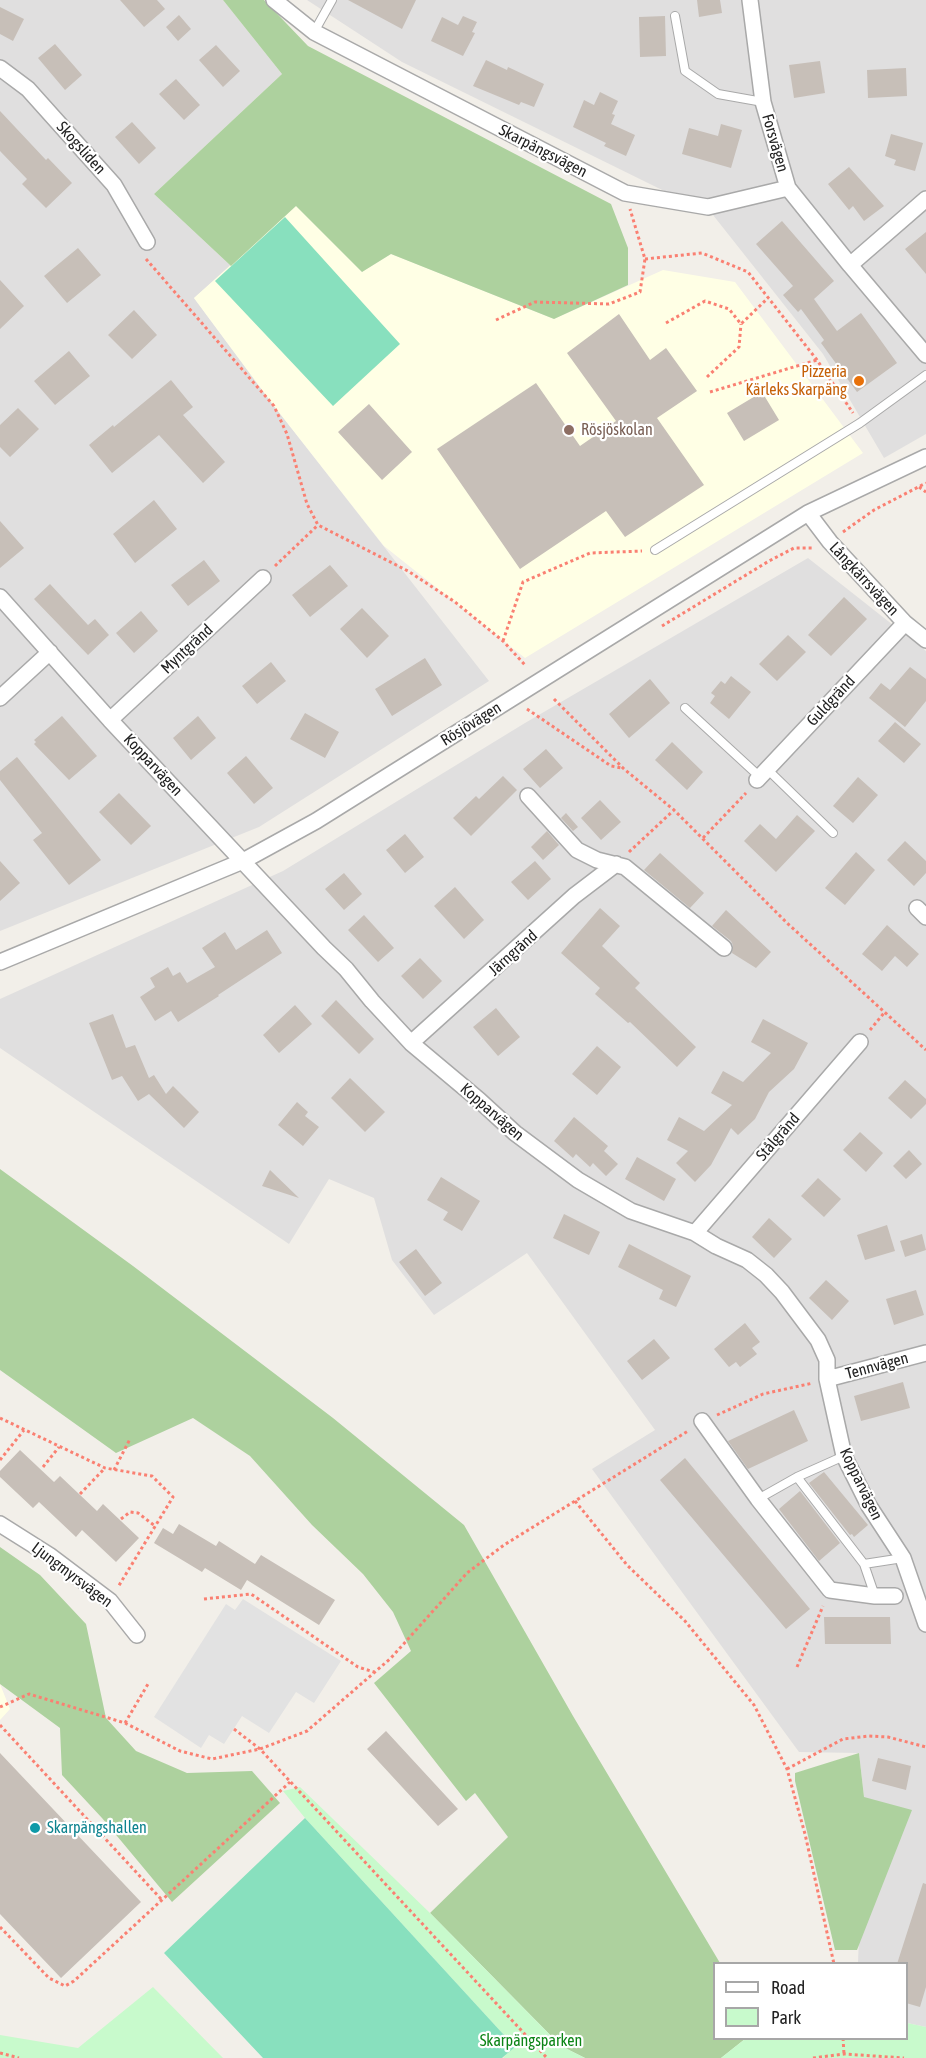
<!DOCTYPE html>
<html>
<head>
<meta charset="utf-8">
<style>
  body { margin:0 }
  #map { position:relative; width:926px; height:2058px; overflow:hidden; background:#f2efe9; font-family:"Asap Condensed",sans-serif }
  canvas { display:block }
  .legend { position:absolute; left:713px; top:1962px; width:195px; height:78px; box-sizing:border-box; background:#fff; border:2px solid #a7a7a7; margin:0; padding:8px 10px; list-style:none; font-size:18px; color:#222 }
  .legend li { display:flex; align-items:center; gap:12px; height:30px }
  .legend b { width:30px; border:2px solid #a7a7a7 }
</style>
</head>
<body>
<div id="map">
<canvas width="926" height="2058"></canvas>
<ul class="legend">
<li><b style="height:8px;background:#fff"></b>Road</li>
<li><b style="height:16px;background:#c8facc"></b>Park</li>
</ul>
</div>
<script>
const c = document.querySelector('canvas').getContext('2d');
c.lineJoin = 'round';
function paint(path, color) {
  c.fillStyle = color;
  c.fill(path, 'evenodd');
}
function poly(rows) {
  const path = new Path2D();
  for (const r of rows) {
    path.moveTo(r[0], r[1]);
    for (let i = 2; i < r.length; i += 2) path.lineTo(r[i], r[i + 1]);
  }
  return path;
}
function strokePath(path, color, width, dash) {
  c.strokeStyle = color;
  c.lineWidth = width;
  c.lineCap = dash ? 'butt' : 'round';
  c.setLineDash(dash || []);
  c.stroke(path);
}
function drawText(font, color, halo, rows, align = 'center') {
  c.font = font + ' "Asap Condensed",sans-serif';
  c.lineWidth = 4.5;
  c.setLineDash([]);
  c.textBaseline = 'middle';
  c.strokeStyle = halo;
  c.fillStyle = color;
  for (const [text, x, y, turn = 0] of rows) {
    c.save();
    c.translate(x, y);
    c.rotate((+turn || 0) * Math.PI / 180);
    c.textAlign = isNaN(turn) ? turn : align;
    if (halo) c.strokeText(text, 0, 0);
    c.fillText(text, 0, 0);
    c.restore();
  }
}
paint(poly([
  [0,0,223,0,282,74,154,194,231,266,194,298,274,406,489,681,259,827,0,931],
  [307,0,926,0,926,434,884,458,823,354,713,215,402,62],
  [808,558,926,651,926,2027,907,2023,906,1964,858,1963,864,1797,859,1753,799,1752,592,1469,655,1430,527,1253,434,1315,392,1260,374,1198,329,1179,289,1244,0,1048,0,999,283,871,525,723]
]), '#e0dfdf');
paint(poly([
  [296,206,362,272,391,254,554,319,663,270,735,282,863,453,525,658,384,546,274,406,194,298],
  [0,1684,10,1709,0,1720]
]), '#ffffe5');
paint(poly([
  [223,0,264,0,308,46,611,204,628,248,628,285,554,319,391,254,362,272,296,206,231,266,154,194,282,74],
  [0,1169,133,1266,333,1418,464,1525,573,1716,720,1963,714,1964,714,2038,745,2039,721,2058,585,2058,561,2046,430,1913,508,1837,475,1793,466,1801,374,1683,411,1651,393,1612,363,1574,312,1525,250,1456,193,1418,116,1453,0,1370],
  [0,1547,40,1575,86,1624,106,1718,136,1751,187,1773,252,1771,280,1803,172,1902,102,1818,62,1775,60,1728,0,1684],
  [859,1753,864,1797,912,1810,857,1950,835,1950,795,1781,795,1773]
]), '#add19e');
paint(poly([
  [300,1787,430,1913,561,2046,585,2058,503,2058,514,2046,305,1818,283,1791],
  [153,1987,223,2058,0,2058,0,2035,78,2048],
  [907,2023,926,2027,926,2058,721,2058,745,2039,906,2038]
]), '#c8facc');
paint(poly([
  [285,217,400,344,333,406,215,281],
  [305,1818,515,2047,502,2058,263,2058,164,1953]
]), '#88e0be');
paint(poly([
  [243,1599,341,1661,314,1703,296,1692,269,1733,242,1716,224,1744,209,1735,201,1748,154,1717,226,1604,235,1610]
]), '#e2e2e2');
paint(poly([
  [120,0,157,0,165,9,144,27],
  [348,0,416,0,402,29],
  [697,0,720,0,722,13,699,17],
  [0,7,24,19,13,41,0,34],
  [179,15,191,29,178,41,166,27],
  [463,16,477,22,472,32,475,33,463,56,431,41,442,17,458,25],
  [665,16,666,56,640,57,639,17],
  [55,44,82,75,65,90,38,58],
  [216,45,240,71,223,87,199,60],
  [486,60,507,70,508,67,544,84,534,107,521,102,519,105,473,86],
  [820,61,825,93,794,98,789,65],
  [906,68,907,96,868,98,867,70],
  [176,79,200,105,184,120,159,94],
  [600,92,618,101,612,114,615,115,611,124,635,135,626,156,604,146,606,143,573,127,584,100,594,105],
  [0,111,46,160,48,158,72,183,46,208,22,184,27,179,0,151],
  [132,122,156,148,139,164,115,137],
  [721,124,742,130,731,168,682,154,689,128,718,136],
  [891,134,923,143,915,171,894,165,896,160,885,156],
  [849,167,884,206,864,221,853,206,849,210,828,184],
  [782,221,834,281,814,299,837,331,861,313,897,363,857,392,821,343,824,340,801,309,798,312,783,295,793,286,756,244],
  [926,232,926,274,905,249],
  [78,248,101,275,67,303,44,276],
  [0,280,24,306,0,329],
  [134,310,157,335,132,359,108,335],
  [619,314,650,360,666,348,697,391,657,418,704,485,625,537,606,511,520,569,437,449,536,383,580,446,616,421,567,353],
  [69,351,90,376,55,405,34,381],
  [171,380,193,407,183,415,225,462,203,483,159,435,112,473,89,445,113,425,114,427],
  [762,392,779,420,744,441,727,413],
  [369,404,412,452,382,480,338,432],
  [18,408,39,429,10,457,0,447,0,425],
  [154,500,177,529,135,563,113,534],
  [0,521,24,548,0,568],
  [204,560,220,581,188,606,171,585],
  [330,565,348,586,310,617,292,595],
  [50,584,88,625,95,619,109,635,88,655,34,599],
  [844,597,867,619,831,656,808,635],
  [362,608,389,636,367,658,340,629],
  [141,611,158,631,134,653,116,633],
  [788,635,806,652,777,681,759,664],
  [425,658,442,685,392,716,375,689],
  [271,662,286,681,257,704,242,686],
  [910,667,926,679,926,701,905,727,869,698,881,683,890,690],
  [731,676,751,692,729,719,710,703,715,696,711,693,721,681,725,684],
  [650,679,670,703,629,738,609,714],
  [305,713,339,732,325,758,290,739],
  [62,716,97,756,69,780,34,744,36,742,34,740],
  [198,716,216,738,191,760,173,738],
  [895,722,921,744,904,763,878,741],
  [672,742,703,772,687,790,655,760],
  [546,749,563,768,540,788,523,769],
  [246,756,273,788,254,804,227,773],
  [17,757,101,860,69,885,33,840,42,833,0,780,0,771],
  [503,776,517,790,471,836,453,818,476,796,479,799],
  [858,777,878,795,853,823,833,806],
  [119,793,151,826,131,845,99,812],
  [600,800,621,822,601,840,581,818],
  [566,813,578,827,573,831,561,818],
  [797,815,815,831,776,872,744,841,760,824,776,839],
  [547,831,559,845,543,860,531,847],
  [405,834,424,857,405,873,386,850],
  [905,841,926,861,926,873,914,886,887,860],
  [856,852,875,870,845,905,825,888],
  [660,853,704,893,690,908,644,870],
  [0,861,20,883,0,901],
  [535,861,551,879,528,900,511,882],
  [344,873,362,894,344,910,325,889],
  [455,887,484,920,464,939,434,906],
  [600,908,620,926,602,946,640,983,635,988,696,1047,677,1067,630,1022,628,1023,595,994,600,988,561,953],
  [726,910,771,952,756,968,732,953,733,945,731,941,712,926],
  [364,915,394,948,378,962,348,930],
  [887,925,919,954,907,967,895,956,882,971,862,954],
  [267,930,282,953,218,995,219,996,178,1022,171,1011,155,1021,140,997,155,987,150,978,168,967,173,976,180,972,187,983,215,967,202,948,225,932,236,950],
  [420,958,442,981,423,999,401,976],
  [336,1000,374,1039,359,1054,321,1016],
  [295,1005,312,1024,279,1053,263,1035],
  [496,1008,520,1037,498,1056,473,1027],
  [113,1014,126,1048,135,1045,149,1078,154,1075,166,1094,173,1086,199,1112,184,1128,149,1094,138,1101,122,1076,112,1080,89,1023],
  [763,1019,808,1043,794,1069,769,1092,755,1119,738,1135,731,1128,711,1165,695,1182,676,1163,688,1151,667,1140,679,1117,704,1131,732,1105,711,1093,723,1071,743,1082,771,1053,751,1042],
  [597,1046,621,1067,597,1095,572,1074],
  [350,1078,385,1112,365,1132,331,1098],
  [905,1080,926,1099,926,1104,911,1119,888,1098],
  [297,1102,308,1112,305,1116,319,1127,303,1146,278,1125],
  [574,1117,608,1146,604,1151,618,1164,606,1176,593,1163,590,1167,576,1154,573,1158,554,1141],
  [860,1132,883,1153,866,1172,843,1150],
  [909,1150,922,1164,906,1179,893,1166],
  [637,1157,676,1179,664,1201,625,1179],
  [270,1170,299,1198,262,1186],
  [441,1177,480,1201,462,1231,443,1220,448,1212,427,1200],
  [818,1178,841,1199,824,1217,801,1196],
  [564,1214,600,1232,589,1255,553,1238],
  [769,1218,792,1239,774,1258,752,1237],
  [887,1225,895,1251,865,1260,857,1235],
  [922,1234,926,1250,905,1257,900,1241],
  [629,1244,691,1276,676,1307,659,1299,663,1290,618,1267],
  [416,1249,442,1283,425,1296,399,1262],
  [826,1280,849,1301,832,1320,809,1298],
  [916,1290,924,1315,894,1325,886,1299],
  [745,1323,760,1342,752,1348,757,1354,740,1367,736,1362,729,1367,714,1349],
  [654,1339,670,1358,642,1380,627,1361],
  [903,1382,910,1408,861,1421,854,1396],
  [794,1410,808,1441,748,1469,728,1441],
  [20,1450,54,1482,60,1476,97,1511,103,1504,139,1538,116,1562,82,1530,76,1537,39,1502,33,1508,0,1477,0,1471],
  [685,1458,810,1609,786,1629,660,1480],
  [824,1472,868,1525,854,1537,852,1534,850,1535,809,1483],
  [800,1491,840,1543,819,1561,779,1509],
  [179,1524,216,1546,219,1541,255,1564,261,1555,335,1600,319,1625,247,1580,241,1590,205,1568,202,1572,154,1543,163,1528,173,1534],
  [824,1617,890,1617,891,1644,825,1644],
  [386,1731,458,1809,438,1826,367,1749],
  [0,1753,141,1902,61,1978,0,1914],
  [878,1758,911,1766,906,1790,872,1781],
  [923,1883,926,1884,926,1987,920,2007,906,2003,906,1964,897,1964]
]), '#c7bfb8');
const lane = poly([
  [675,16,685,71,718,94,763,102],
  [314,32,332,0],
  [655,550,860,423,926,375],
  [685,708,760,777],
  [767,769,833,833],
  [797,1477,864,1564,903,1558],
  [758,1499,797,1477,844,1456],
  [864,1564,875,1596]
]);
const street = poly([
  [274,0,314,32,625,193,708,207,788,188],
  [750,0,763,102,788,188,850,265,926,355],
  [0,68,28,89,114,185,147,242],
  [850,265,926,199],
  [808,513,830,542,905,623,926,640],
  [0,597,110,720,324,948,346,969,372,1001,411,1043,479,1100,515,1133,578,1180,631,1211,695,1233,716,1246,747,1260,766,1275,782,1292,818,1340,827,1360,827,1379,844,1456,869,1506,903,1558,926,1624],
  [0,698,50,652],
  [110,720,263,578],
  [757,780,905,623],
  [528,796,577,850,597,860,625,867,724,948],
  [917,908,926,917],
  [0,962,243,861,316,821,808,513,926,457],
  [411,1043,574,896,616,864],
  [695,1233,860,1042],
  [827,1379,926,1353],
  [702,1421,758,1499,830,1590,875,1596,895,1596],
  [0,1524,49,1555,110,1601,137,1635]
]);
strokePath(lane, '#a9a9a9', 10);
strokePath(street, '#a9a9a9', 18);
strokePath(poly([
  [146,259,274,406,287,434,307,504,318,525,408,571,455,602,503,641,525,665],
  [645,259,702,253,748,272,817,360,853,413],
  [496,320,535,302,609,304,640,292,645,259,630,209],
  [666,323,705,301,729,309,741,324,768,298],
  [707,377,739,347,741,324],
  [710,392,817,360],
  [919,487,926,492],
  [843,532,874,510,926,483],
  [275,566,318,525],
  [662,626,769,561,794,548,814,548],
  [503,641,523,582,590,553,642,551],
  [554,699,624,769,674,810,787,923,926,1050],
  [527,709,611,766,622,768],
  [703,838,746,793],
  [629,852,674,810],
  [870,1030,884,1013],
  [717,1415,763,1394,813,1383],
  [0,1418,105,1468,152,1476,173,1497,118,1587],
  [0,1460,24,1430],
  [43,1467,59,1447],
  [114,1470,130,1439],
  [80,1494,105,1468],
  [575,1501,627,1565,685,1621,754,1705,787,1769,805,1834,834,1964],
  [121,1519,130,1512,138,1513,155,1526],
  [204,1599,251,1594,358,1667,374,1672],
  [797,1667,823,1606],
  [0,1707,29,1694,125,1723,180,1751,212,1759,260,1749,307,1731,391,1658,467,1573,504,1545,688,1431],
  [125,1723,148,1684],
  [0,1725,161,1899],
  [234,1729,260,1749,547,2058],
  [787,1769,843,1739,869,1736,888,1737,926,1747],
  [0,1927,49,1978,65,1986,74,1981,290,1782],
  [843,2038,844,2054],
  [0,2053,19,2058],
  [813,2058,844,2054,904,2058]
]), '#fa8072', 3, [3, 3]);
strokePath(lane, '#fff', 8);
strokePath(street, '#fff', 15);
for (const [x, y, r, color] of [
  [859,381,6,"#e8710a"],
  [569,430,6,"#8d6e63"],
  [35,1828,6,"#0f9aa8"]
]) {
  const dot = new Path2D();
  dot.arc(x, y, r, 0, 2 * Math.PI);
  c.fillStyle = color;
  c.fill(dot);
  strokePath(dot, '#fff', 2);
}
drawText('16px', '#222', '#fff', [
  ["Forsvägen",775,143,74],
  ["Skogsliden",81,148,48],
  ["Skarpängsvägen",543,151,27],
  ["Långkärrsvägen",864,579,47],
  ["Myntgränd",187,649,-43],
  ["Guldgränd",831,701,-47],
  ["Rösjövägen",471,724,-32],
  ["Kopparvägen",153,765,47],
  ["Järngränd",513,953,-42],
  ["Kopparvägen",492,1112,41],
  ["Stålgränd",778,1137,-49],
  ["Tennvägen",877,1366,-15],
  ["Kopparvägen",861,1484,64],
  ["Ljungmyrsvägen",72,1575,37]
]);
drawText('16px', '#c56008', '#fff', [
  ["Pizzeria",847,372],
  ["Kärleks Skarpäng",847,390]
], 'right');
drawText('16px', '#785e54', '#fff', [
  ["Rösjöskolan",581,430]
], 'left');
drawText('16px', '#0d838f', '#fff', [
  ["Skarpängshallen",47,1828]
], 'left');
drawText('16px', '#0c8416', '#fff', [
  ["Skarpängsparken",531,2041]
]);
</script>
</body>
</html>
